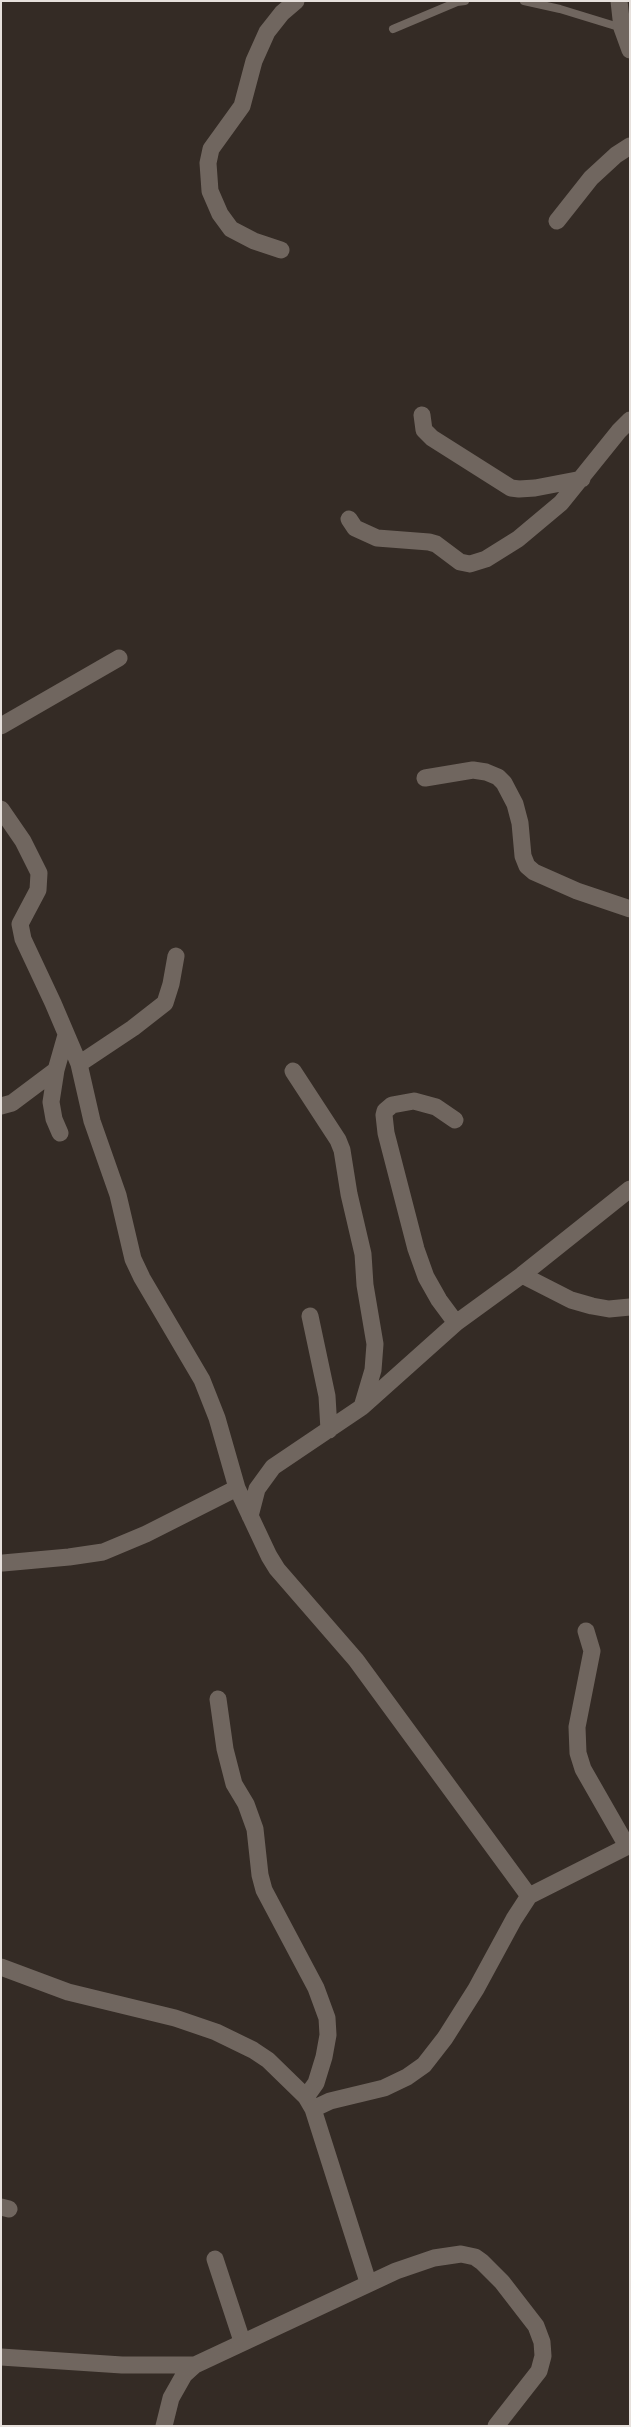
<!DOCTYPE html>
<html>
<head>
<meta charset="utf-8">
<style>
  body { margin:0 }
  #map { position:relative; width:631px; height:2427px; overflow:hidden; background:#342b25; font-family:Helvetica,sans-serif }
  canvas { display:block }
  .frame { position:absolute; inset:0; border:2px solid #e6e0dc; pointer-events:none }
</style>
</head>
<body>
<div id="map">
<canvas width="631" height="2427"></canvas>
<div class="frame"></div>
</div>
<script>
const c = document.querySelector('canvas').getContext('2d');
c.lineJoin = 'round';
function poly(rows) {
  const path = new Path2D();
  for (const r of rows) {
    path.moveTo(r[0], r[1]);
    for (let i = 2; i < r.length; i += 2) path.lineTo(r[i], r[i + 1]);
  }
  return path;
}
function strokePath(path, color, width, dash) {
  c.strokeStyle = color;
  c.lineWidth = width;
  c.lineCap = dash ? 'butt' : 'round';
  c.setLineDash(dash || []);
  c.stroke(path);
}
strokePath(poly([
  [524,1,560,9,622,28],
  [393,29,457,2,465,1]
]), '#70665f', 8);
strokePath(poly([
  [619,1,622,28,630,50],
  [557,221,591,178,616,155,630,146],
  [281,250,254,241,231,229,220,214,210,191,208,163,211,149,242,106,254,61,267,32,282,13,296,1],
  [422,415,424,430,432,438,511,488,519,489,535,488,582,479],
  [349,519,355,528,377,538,429,542,436,544,460,562,470,564,486,559,518,539,561,503,619,431,630,420],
  [1,726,119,658],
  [425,778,473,770,486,772,498,777,504,783,515,804,520,823,523,856,527,866,534,872,577,891,630,909],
  [1,809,23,841,39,873,38,890,20,924,23,939,53,1003,79,1064,92,1121,118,1195,133,1259,142,1278,202,1380,217,1418,237,1488,269,1556,277,1569,356,1660,529,1896],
  [79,1064,133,1028,165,1003,171,984,176,956],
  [293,1071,338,1140,342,1150,349,1194,363,1254,365,1285,375,1344,373,1370,362,1407],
  [1,1106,12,1103,56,1070],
  [455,1120,436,1107,414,1101,392,1105,385,1111,384,1115,386,1133,416,1249,426,1277,439,1300,456,1323],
  [60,1133,54,1119,51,1102,56,1070,66,1035],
  [522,1275,571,1300,592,1306,609,1309,630,1307],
  [310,1316,327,1396,329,1430],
  [250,1516,257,1489,273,1467,362,1407,456,1323,522,1275,630,1189],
  [3,1563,69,1557,103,1552,146,1534,237,1488],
  [586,1631,592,1651,577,1727,578,1753,583,1769,627,1846],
  [218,1699,225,1749,234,1784,246,1804,255,1829,260,1875,264,1890,316,1988,327,2018,328,2035,324,2057,316,2083,306,2097],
  [1,1967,68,1992,175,2018,216,2032,253,2050,268,2060,306,2097,313,2109,368,2282],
  [313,2109,330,2101,384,2088,407,2077,424,2065,445,2038,476,1989,514,1919,529,1896,630,1845],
  [1,2207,9,2209],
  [215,2259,242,2341],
  [1,2357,122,2365,195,2365],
  [164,2426,171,2398,184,2375,195,2365,396,2271,434,2258,461,2254,475,2257,482,2262,502,2282,536,2326,542,2342,543,2356,539,2371,496,2426]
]), '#70665f', 17);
</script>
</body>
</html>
